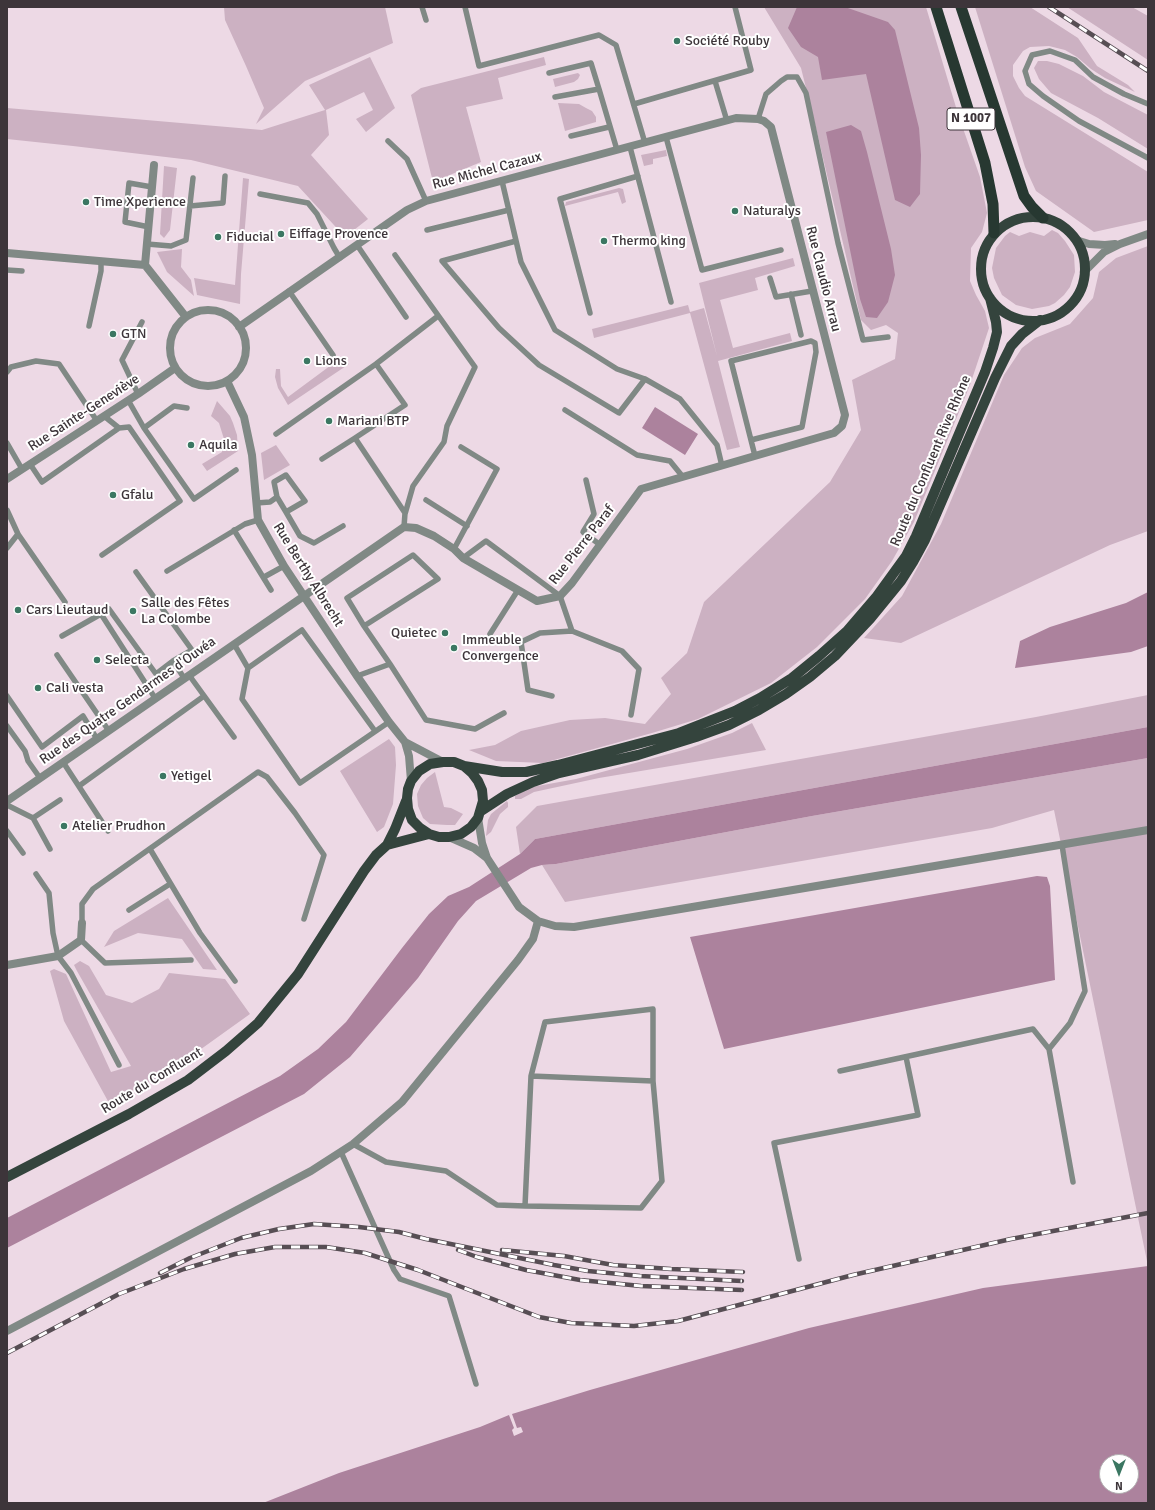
<!DOCTYPE html>
<html>
<head>
<meta charset="utf-8">
<style>
  body { margin:0 }
  #map { position:relative; width:1155px; height:1510px; overflow:hidden; background:#edd9e5; font-family:Signika,sans-serif }
  canvas { display:block }
  .frame { position:absolute; inset:0; border:8px solid #3d353a; pointer-events:none }
  .north { position:absolute; left:1099px; top:1454px; width:40px; height:40px; box-sizing:border-box; background:#fff; border:1px solid #b1aeb0; border-radius:50%; rotate:180deg; font-size:11px; font-weight:700; line-height:16px; text-align:center; color:#3d353a }
  .north::after { content:''; display:block; margin:auto; width:14px; height:18px; background:#3b7762; clip-path:polygon(50% 0,100% 100%,50% 72%,0 100%) }
</style>
</head>
<body>
<div id="map">
<canvas width="1155" height="1510"></canvas>
<div class="frame"></div>
<div class="north">N</div>
</div>
<script>
const c = document.querySelector('canvas').getContext('2d');
c.lineJoin = 'round';
function paint(path, color) {
  c.fillStyle = color;
  c.fill(path, 'evenodd');
}
function poly(rows) {
  const path = new Path2D();
  for (const r of rows) {
    if (r.length === 3) {
      path.moveTo(r[0] + r[2], r[1]);
      path.arc(r[0], r[1], r[2], 0, 2 * Math.PI);
      continue;
    }
    path.moveTo(r[0], r[1]);
    for (let i = 2; i < r.length; i += 2) path.lineTo(r[i], r[i + 1]);
  }
  return path;
}
function strokePath(path, color, width, dash) {
  c.strokeStyle = color;
  c.lineWidth = width;
  c.lineCap = dash ? 'butt' : 'round';
  c.setLineDash(dash || []);
  c.stroke(path);
}
function drawText(font, color, halo, rows, align = 'center') {
  c.font = font + ' Signika,sans-serif';
  c.lineWidth = 4;
  c.setLineDash([]);
  c.textBaseline = 'middle';
  c.strokeStyle = halo;
  c.fillStyle = color;
  for (const [text, x, y, turn = 0] of rows) {
    c.save();
    c.translate(x, y);
    c.rotate((+turn || 0) * Math.PI / 180);
    c.textAlign = isNaN(turn) ? turn : align;
    if (halo) c.strokeText(text, 0, 0);
    c.fillText(text, 0, 0);
    c.restore();
  }
}
paint(poly([
  [224,7,385,7,393,43,305,81,256,124,264,108,246,66,225,20],
  [764,7,926,7,958,114,980,177,987,213,982,232,971,248,970,281,976,295,985,311,989,328,970,385,914,522,892,561,865,599,817,647,771,683,698,719,652,733,543,763,496,761,469,750,495,745,521,731,570,720,605,718,645,724,671,694,661,678,687,653,704,602,830,482,861,430,852,380,895,359,898,333,886,325,871,330,861,320,816,128,801,68],
  [975,7,1030,7,1078,38,1097,66,1128,85,1135,92,1105,78,1091,69,1077,57,1065,50,1049,46,1030,47,1023,51,1013,65,1013,76,1019,88,1025,96,1148,172,1148,220,1094,232,1036,191,1025,167],
  [1067,7,1132,7,1148,16,1148,60],
  [370,57,395,108,366,132,356,119,373,110,364,92,326,110,329,135,311,155,368,219,345,237,298,186,191,160,73,146,7,139,7,108,262,130,325,110,309,85],
  [544,57,546,65,498,78,503,99,466,107,481,162,433,182,411,95,421,88],
  [1038,61,1047,61,1059,64,1083,76,1104,92,1148,115,1148,149,1098,118,1051,93,1039,79,1034,68],
  [578,73,580,75,578,79,574,82,555,87,553,79],
  [558,103,579,104,586,108,592,111,596,117,596,122,565,131],
  [666,150,667,156,653,159,653,164,644,166,641,155],
  [164,166,177,168,170,230,164,238,160,234],
  [243,178,249,179,241,274,240,304,197,295,194,278,235,285],
  [619,188,623,189,626,202,622,204,618,192,565,206,566,202],
  [1052,230,1058,233,1065,241,1074,255,1075,272,1070,287,1064,295,1055,303,1049,306,1032,309,1016,305,1002,295,994,278,992,268,996,248,1005,236,1010,232,1019,236,1030,232,1044,236],
  [1148,246,1148,531,1110,545,901,643,864,638,902,596,941,524,1004,375,1022,348,1035,338,1070,324,1093,298,1099,272,1116,258],
  [182,249,181,267,191,280,194,296,167,272,157,252],
  [793,258,795,266,755,278,758,290,720,300,733,348,790,333,792,341,718,361,740,447,727,450,690,313,594,338,592,329,688,305,690,312,704,308,717,356,699,283],
  [342,357,349,364,288,405,278,388,275,377,276,369,280,369,281,386,288,397],
  [217,401,230,416,233,423,237,435,238,451,207,471,202,464,222,452,224,439,219,423,211,416],
  [276,445,290,465,264,480,261,453],
  [1148,695,1148,727,535,839,520,854,516,827,537,806,1036,717],
  [752,723,766,750,599,778,534,792,521,799,515,799,515,796,532,787,576,779,687,749,732,733],
  [389,739,395,747,396,765,393,804,384,827,377,832,340,771],
  [1148,758,1148,1266,1054,810,992,828,565,902,542,865,556,864,812,816],
  [435,772,444,807,451,808,463,814,455,825,447,825,430,824,423,818,418,806,417,794,421,785,427,778],
  [507,801,508,803,508,807,500,814,491,832,486,836,488,820,491,814],
  [168,898,217,970,203,969,182,939,138,933,104,947,114,931],
  [80,961,89,966,106,995,132,1003,159,989,169,973,225,979,250,1014,169,1072,109,1103,64,1021,50,971,54,969,66,974,111,1072,131,1066,77,971,74,965]
]), '#ccb1c2');
paint(poly([
  [797,7,845,7,888,22,895,30,919,128,921,155,920,194,910,207,895,200,866,74,822,80,818,57,801,47,788,28],
  [851,125,861,131,867,152,891,249,895,275,888,302,877,318,866,317,860,299,826,132],
  [655,407,698,434,685,455,642,428],
  [1148,592,1148,646,1131,652,1015,668,1020,641,1050,627,1126,603],
  [1148,727,1148,758,812,816,556,864,542,865,531,868,476,901,458,921,418,978,350,1057,304,1094,7,1248,7,1218,280,1076,318,1049,346,1022,402,948,429,914,448,896,469,887,520,854,535,839],
  [1037,876,1047,877,1050,886,1055,980,724,1049,690,937],
  [1148,1266,1148,1503,263,1503,339,1473,480,1427,509,1415,514,1428,512,1430,514,1436,523,1432,521,1427,517,1428,512,1414,590,1390,809,1328,983,1288],
  [1107,1462,1131,1462,1131,1486,1107,1486]
]), '#ac829d');
strokePath(poly([
  [422,7,426,20],
  [465,7,479,66,599,35,616,45,645,143],
  [549,73,591,63,599,89],
  [715,81,727,121],
  [555,97,599,89,617,150],
  [634,104,751,70,735,7],
  [1148,104,1124,94,1093,77,1075,60,1050,51,1032,55,1025,71,1029,84,1043,96,1079,121,1148,158],
  [758,119,766,94,781,81,787,77,797,77,806,93,838,243,863,340,888,337],
  [571,136,609,127],
  [666,137,702,270,781,250],
  [388,141,407,159,426,201],
  [630,147,671,302],
  [502,181,521,262,555,330,617,369,645,379,680,399,717,445,722,466],
  [260,194,308,203,317,214,334,248,340,258],
  [190,206,223,203,225,176],
  [149,227,125,222,129,183,152,187],
  [427,230,509,210],
  [516,241,442,261,499,328,539,365,619,413,645,379],
  [147,244,171,246,186,240,193,178],
  [357,245,406,317],
  [395,255,475,367,447,426,444,442,413,486,405,514],
  [7,270,22,271],
  [770,278,776,297,812,291],
  [289,291,333,355],
  [791,294,801,335],
  [590,313,560,199,638,176],
  [89,326,101,271,101,261],
  [376,364,405,405,355,438,405,513,404,527],
  [7,372,11,367,36,361,59,364,97,421],
  [138,394,122,360,142,322],
  [128,400,144,428,174,406,187,408],
  [565,410,637,455,670,461,683,477],
  [144,428,194,499,236,470],
  [276,434,376,364,438,316],
  [751,440,802,427,816,352,815,343,811,341,731,361,755,456],
  [7,443,22,469],
  [322,459,355,438],
  [30,464,42,482,119,428],
  [586,480,594,514,583,532,599,544],
  [426,500,467,526],
  [256,503,270,502,277,497,274,482,286,475,305,501,286,512,277,497],
  [7,510,18,534,7,548],
  [286,512,300,536,314,543,343,526],
  [234,530,271,590],
  [18,534,65,602],
  [454,549,497,469,461,447],
  [102,555,180,501,129,427,119,428,104,416],
  [463,558,486,541,560,596,572,631],
  [167,571,245,524,258,520],
  [136,572,192,650,173,661,184,678],
  [264,577,284,566],
  [109,609,156,674,173,661],
  [364,626,438,579,413,555,347,598,364,626,390,664],
  [490,634,518,590],
  [62,636,101,614,155,698],
  [234,644,248,668],
  [57,655,109,731],
  [189,675,234,737],
  [357,676,390,664,426,720,475,729,504,713],
  [7,696,42,747,83,716,97,739],
  [552,696,528,690,521,642,540,633,572,631,622,651,639,669,631,715],
  [7,726,25,751,28,761,40,778],
  [375,731,302,630,248,668,242,699,300,783,389,722],
  [63,762,108,831],
  [79,786,204,696],
  [7,805,33,818,50,849],
  [33,818,60,800],
  [7,831,23,853],
  [1062,845,1085,991,1070,1023,1049,1049,1073,1182],
  [150,849,200,933,235,981],
  [36,874,49,893,53,933,58,956,71,973,119,1065],
  [129,910,170,884],
  [82,923,82,904,93,889,258,772,267,777,295,813,324,855,304,919],
  [81,940,105,963,191,960],
  [840,1071,1033,1029,1049,1049],
  [531,1076,545,1022,653,1009,653,1081],
  [353,1144,386,1162,446,1171,497,1205,525,1206,641,1208,662,1181,653,1081,531,1076,525,1206],
  [341,1152,394,1270,400,1279,449,1296,476,1384],
  [799,1259,774,1143,918,1115,906,1057]
]), '#808985', 5.5);
strokePath(poly([
  [1076,240,1089,244,1105,245,1115,244],
  [7,253,145,265,186,317],
  [145,265,154,165],
  [1084,272,1104,252,1120,244,1148,234],
  [208,348,38],
  [227,381,244,417,252,455,258,520,284,566,357,676,389,722,405,742,443,762],
  [7,479,138,394,175,368],
  [405,742,409,756,411,781],
  [7,801,404,527,416,528,434,536,454,549,463,558,537,601,560,596,572,583,641,489,834,433,842,426,845,415,771,127,764,121,758,119,736,118,426,201,407,210,239,327],
  [478,818,482,843,487,858,519,907,538,921,555,926,574,927,1148,830],
  [449,837,474,848,487,858],
  [7,965,58,956,81,940,82,923],
  [7,1331,311,1171,353,1144,402,1102,518,960,533,939,538,921]
]), '#808985', 8);
strokePath(poly([
  [1033,269,52],
  [464,766,472,773,478,781,482,790,483,801,478,818,471,827,461,834,449,837,439,837,429,834,420,828,412,820,408,809,407,798,408,789,411,781,419,771,430,764,443,762,454,762,464,766,502,772,526,772,558,765,679,733,735,711,760,698,792,678,819,656,847,631,877,596,906,556,916,536,985,372,993,348,997,332,996,322,990,298],
  [481,811,507,794,533,782,559,773,638,755,696,737,729,725,759,710,786,694,810,677,835,656,870,619,901,581,913,562,925,540,995,378,1011,346,1022,334,1040,320],
  [387,845,429,834],
  [7,1177,129,1114,188,1080,226,1051,258,1023,298,974,364,871,376,855,387,845,395,829,406,801]
]), '#34443d', 10);
strokePath(poly([
  [936,7,985,163,993,204,994,233],
  [961,7,1024,196,1032,207,1043,218]
]), '#273831', 11);
const rail = poly([
  [1049,7,1148,71],
  [458,1250,477,1257,526,1270,580,1280,641,1286,742,1290],
  [502,1250,564,1256,613,1265,671,1269,743,1272],
  [160,1273,190,1258,241,1238,279,1229,314,1224,359,1227,399,1232,426,1239,554,1265,588,1271,640,1276,742,1281],
  [7,1353,119,1294,184,1269,235,1254,275,1247,326,1247,365,1253,418,1270,539,1317,571,1323,634,1326,678,1321,853,1275,1011,1239,1148,1213]
]);
strokePath(rail, '#574e54', 4.5);
strokePath(rail, '#fff', 3, [9]);
for (const [x, y, r, color] of [
  [677,41,4,"#3b7762"],
  [86,202,4,"#3b7762"],
  [735,211,4,"#3b7762"],
  [281,234,4,"#3b7762"],
  [218,237,4,"#3b7762"],
  [604,241,4,"#3b7762"],
  [113,334,4,"#3b7762"],
  [307,361,4,"#3b7762"],
  [329,421,4,"#3b7762"],
  [191,445,4,"#3b7762"],
  [113,495,4,"#3b7762"],
  [18,610,4,"#3b7762"],
  [133,611,4,"#3b7762"],
  [445,633,4,"#3b7762"],
  [454,648,4,"#3b7762"],
  [97,660,4,"#3b7762"],
  [38,688,4,"#3b7762"],
  [163,776,4,"#3b7762"],
  [64,826,4,"#3b7762"]
]) {
  const dot = new Path2D();
  dot.arc(x, y, r, 0, 2 * Math.PI);
  c.fillStyle = color;
  c.fill(dot);
  strokePath(dot, '#fff', 1.5);
}
for (const [x, y, w] of [
  [971,119,48]
]) {
  const box = new Path2D();
  box.roundRect(x - w / 2, y - 11, w, 22, 3);
  c.fillStyle = '#fff';
  c.fill(box);
  strokePath(box, '#3d353a', 1);
}
drawText('bold 13px', '#3d353a', null, [
  ["N 1007",971,119]
]);
drawText('14px', '#3d353a', '#fff', [
  ["Société Rouby",685,41],
  ["Time Xperience",94,202],
  ["Naturalys",743,211],
  ["Eiffage Provence",289,234],
  ["Fiducial",226,237],
  ["Thermo king",612,241],
  ["GTN",121,334],
  ["Lions",315,361],
  ["Mariani BTP",337,421],
  ["Aquila",199,445],
  ["Gfalu",121,495],
  ["Salle des Fêtes",141,603],
  ["La Colombe",141,619],
  ["Cars Lieutaud",26,610],
  ["Quietec",437,633,"right"],
  ["Immeuble",462,640],
  ["Convergence",462,656],
  ["Selecta",105,660],
  ["Cali vesta",46,688],
  ["Yetigel",171,776],
  ["Atelier Prudhon",72,826]
], 'left');
drawText('14px', '#3d353a', '#fff', [
  ["Rue Michel Cazaux",487,171,-15],
  ["Rue Claudio Arrau",823,279,76],
  ["Rue Sainte-Geneviève",84,413,-33],
  ["Route du Confluent Rive Rhône",931,461,-67],
  ["Rue Pierre Paraf",582,545,-52],
  ["Rue Berthy Albrecht",308,575,58],
  ["Rue des Quatre Gendarmes d'Ouvéa",128,701,-35],
  ["Route du Confluent",152,1081,-31]
]);
</script>
</body>
</html>
